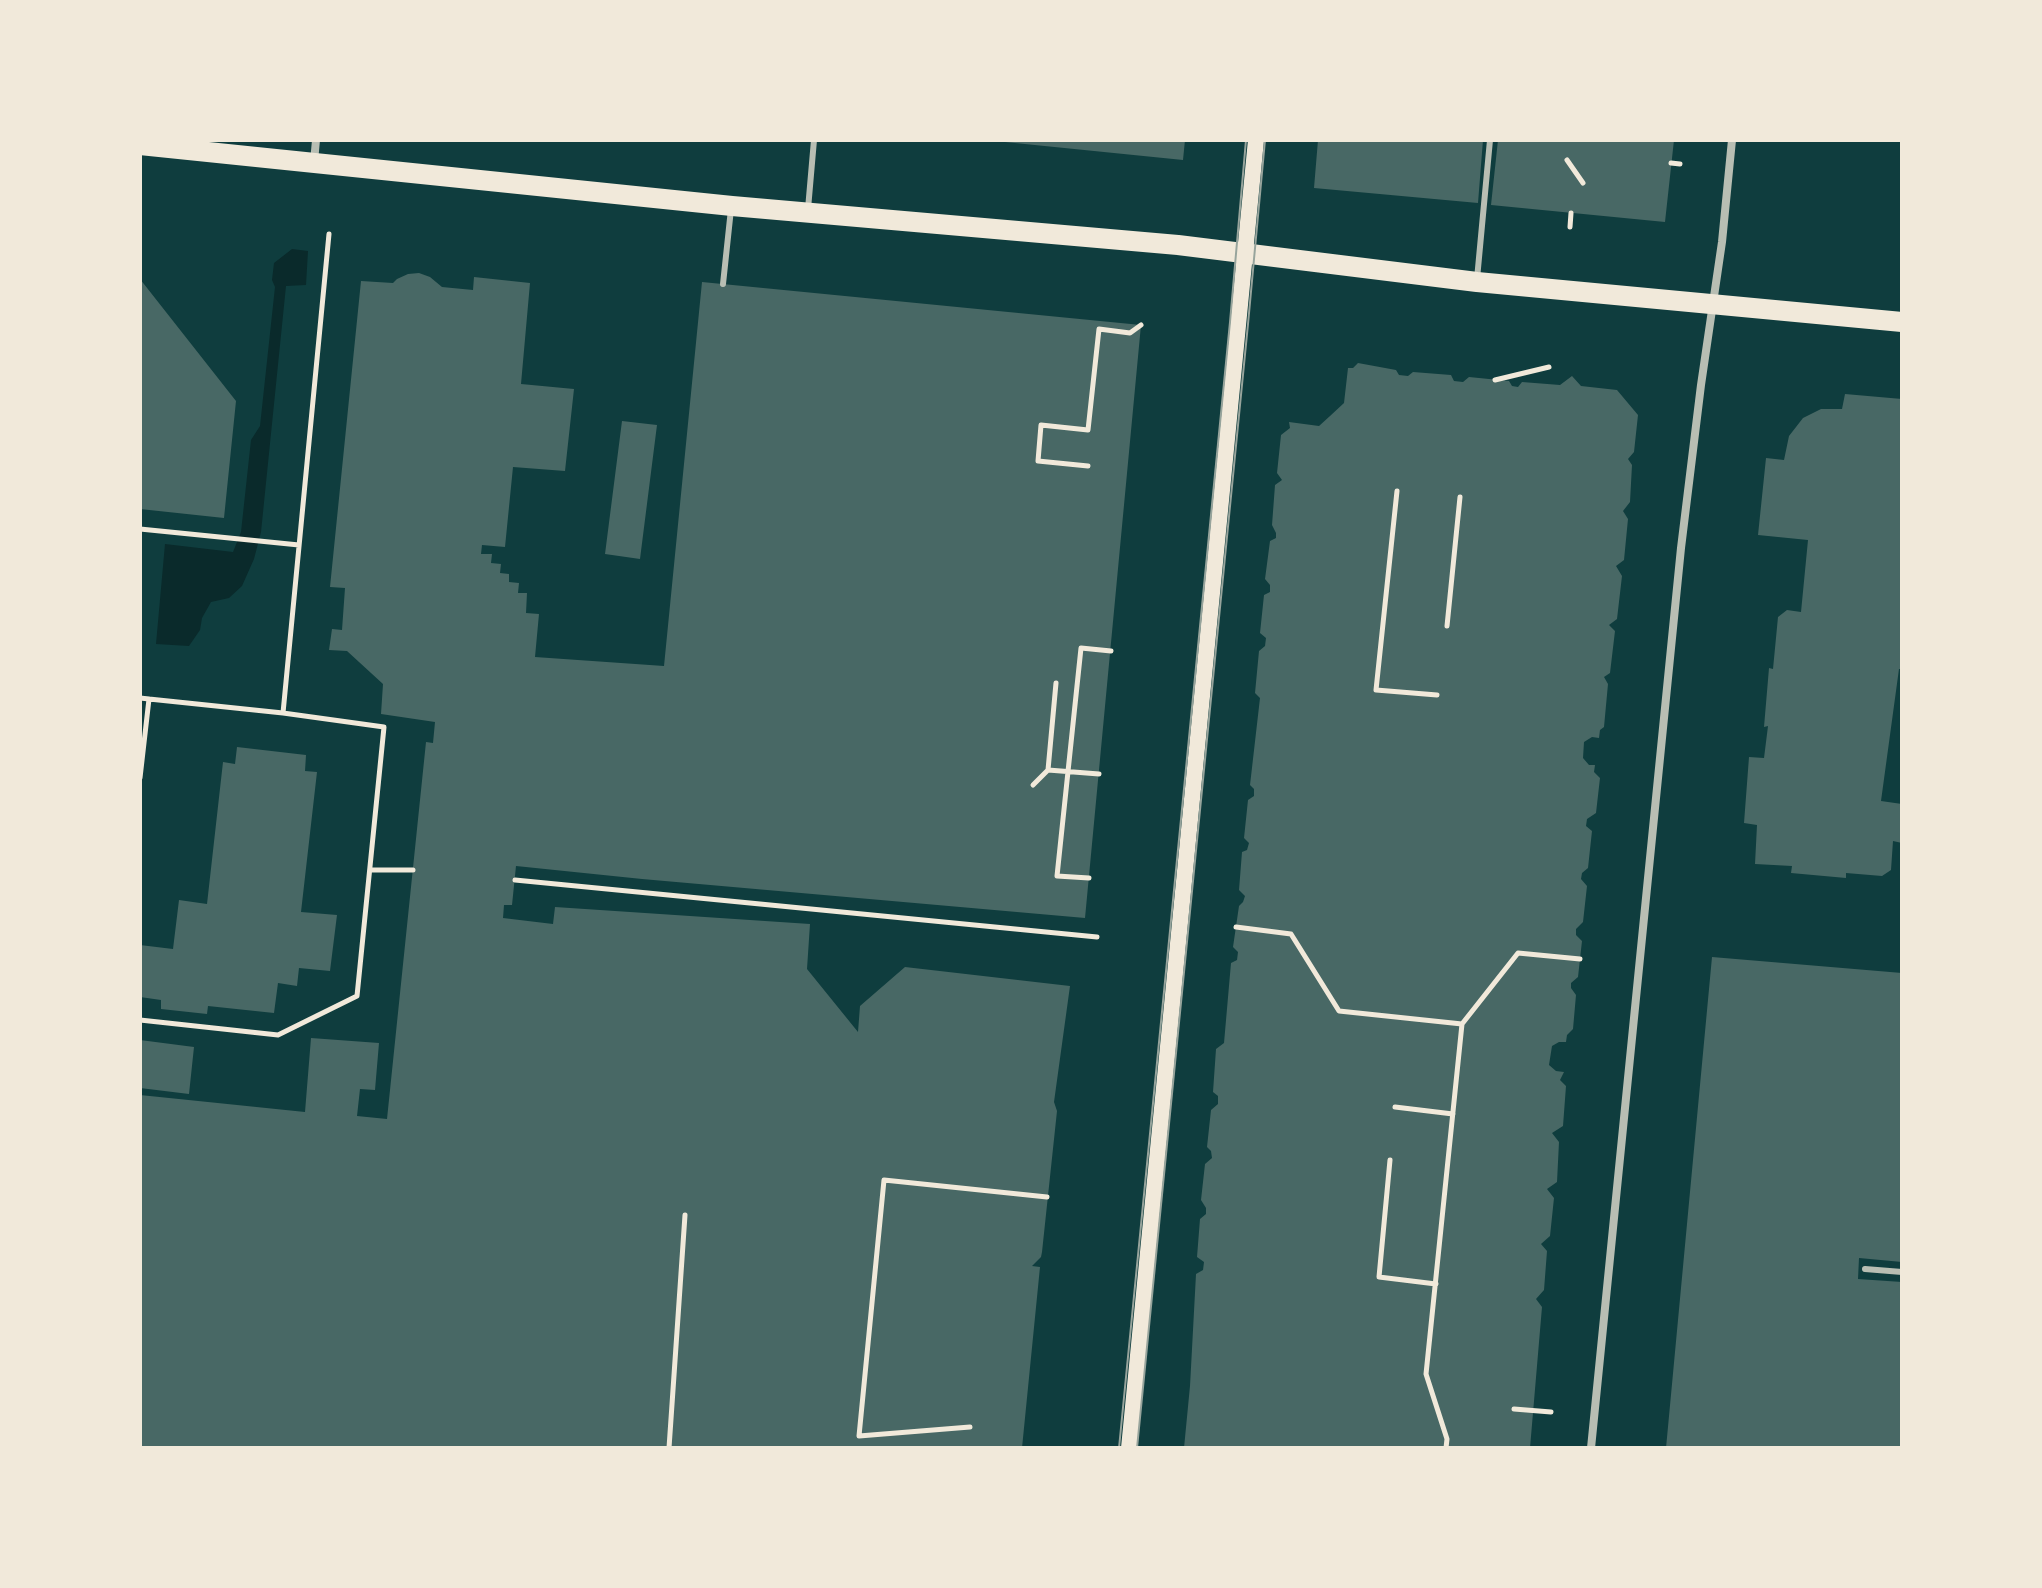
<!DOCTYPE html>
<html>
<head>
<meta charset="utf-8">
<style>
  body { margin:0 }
  #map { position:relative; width:2042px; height:1588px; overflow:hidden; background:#0f3d3e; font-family:Lato,sans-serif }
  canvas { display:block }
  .frame { position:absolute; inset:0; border:142px solid #f1e9da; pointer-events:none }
</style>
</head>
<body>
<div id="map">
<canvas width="2042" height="1588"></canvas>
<div class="frame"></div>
</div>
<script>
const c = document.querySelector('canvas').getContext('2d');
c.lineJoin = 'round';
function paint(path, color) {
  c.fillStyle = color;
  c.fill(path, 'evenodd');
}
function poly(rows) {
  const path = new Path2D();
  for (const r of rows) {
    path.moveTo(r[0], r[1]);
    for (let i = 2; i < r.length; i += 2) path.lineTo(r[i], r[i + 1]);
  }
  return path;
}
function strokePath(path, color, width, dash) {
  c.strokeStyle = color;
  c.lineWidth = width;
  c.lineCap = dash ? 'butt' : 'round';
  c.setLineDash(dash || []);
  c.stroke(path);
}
paint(poly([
  [292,249,308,251,306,285,286,286,261,532,254,559,242,586,229,598,211,602,202,618,200,630,189,646,156,644,165,544,233,552,241,532,251,440,260,426,275,287,272,280,274,263]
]), '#0a2a2b');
paint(poly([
  [1005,140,1185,140,1183,160,1005,142],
  [1318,140,1483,140,1478,203,1314,188],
  [1498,140,1674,140,1665,222,1491,205],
  [419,273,430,277,442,287,473,290,474,277,530,283,521,384,574,389,565,471,513,467,505,547,482,545,481,554,492,554,491,563,501,564,500,573,509,574,509,582,519,583,518,593,527,593,526,613,539,614,535,657,664,666,702,282,1141,325,1085,918,642,879,516,866,512,905,504,905,503,918,553,924,555,907,810,924,807,969,858,1032,860,1006,905,967,1070,986,1054,1102,1057,1111,1042,1252,1041,1257,1032,1266,1040,1267,1022,1448,140,1448,140,1095,305,1112,311,1038,379,1043,375,1090,360,1089,357,1116,387,1119,426,742,433,743,435,722,381,714,383,684,347,651,329,650,332,629,342,630,345,588,330,587,361,281,393,283,397,279,408,274],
  [140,279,236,401,224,518,140,509],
  [1358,363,1396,370,1399,375,1408,376,1413,372,1451,375,1454,381,1463,382,1469,377,1509,381,1512,386,1518,387,1522,382,1560,385,1572,376,1581,386,1617,390,1638,415,1634,452,1628,459,1632,465,1630,502,1623,511,1628,519,1624,560,1616,566,1622,576,1617,619,1609,625,1615,631,1610,673,1604,677,1608,684,1604,727,1600,730,1599,738,1592,737,1584,742,1583,758,1589,765,1595,765,1594,772,1600,778,1596,813,1587,819,1586,826,1592,831,1588,868,1582,873,1581,879,1587,886,1583,922,1576,929,1576,935,1582,941,1578,977,1571,983,1571,988,1576,995,1573,1029,1567,1035,1566,1042,1559,1042,1552,1046,1549,1065,1556,1071,1564,1072,1560,1080,1566,1086,1563,1126,1552,1133,1559,1142,1557,1182,1547,1189,1554,1198,1550,1236,1541,1244,1547,1251,1544,1290,1536,1299,1542,1307,1530,1448,1184,1448,1190,1386,1196,1274,1203,1270,1204,1262,1197,1257,1200,1219,1206,1214,1206,1208,1201,1200,1205,1164,1212,1158,1211,1151,1207,1147,1211,1110,1218,1104,1218,1096,1213,1092,1216,1049,1224,1043,1231,963,1237,960,1238,952,1233,947,1239,906,1243,902,1245,896,1239,890,1242,852,1247,850,1249,843,1244,838,1248,800,1254,796,1254,789,1250,785,1260,698,1255,693,1259,651,1265,646,1266,638,1260,633,1264,595,1270,592,1270,585,1265,579,1270,541,1276,538,1276,533,1272,525,1275,485,1282,480,1277,473,1281,435,1290,428,1289,422,1319,426,1330,416,1344,403,1348,368,1353,368],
  [1845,394,1902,399,1902,669,1899,669,1881,801,1902,804,1902,843,1893,841,1891,870,1882,876,1846,873,1846,878,1791,873,1792,866,1755,864,1757,825,1744,823,1749,757,1764,758,1768,726,1764,727,1769,668,1773,669,1778,617,1787,610,1801,612,1808,540,1758,535,1766,458,1784,460,1789,436,1803,418,1821,409,1842,409],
  [622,421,657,425,640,559,605,554],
  [237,747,306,755,305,771,317,772,301,912,337,915,330,971,299,968,297,986,278,983,274,1013,208,1006,207,1014,161,1009,161,1000,140,997,140,945,173,949,179,900,207,904,223,762,235,764],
  [1712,957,1902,973,1902,1262,1859,1258,1858,1279,1902,1282,1902,1448,1666,1448],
  [140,1040,194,1047,189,1094,140,1088]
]), '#486865');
strokePath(poly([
  [1567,160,1583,183],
  [1671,163,1680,164],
  [1570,227,1571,213],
  [1495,380,1549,367],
  [1088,466,1038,461,1041,425,1088,430,1099,329,1130,333,1141,325],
  [1397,491,1376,690,1437,695],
  [140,529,299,545],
  [1447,626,1460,497],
  [1056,683,1048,770,1099,774],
  [140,698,149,699],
  [283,713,329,234],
  [140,778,149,699,283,713,384,727,357,996,278,1035,140,1020],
  [1033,785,1048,770],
  [371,870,413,870],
  [1089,878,1057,876,1081,648,1111,651],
  [515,880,1097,937],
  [1236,927,1291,934,1339,1011,1462,1024],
  [1395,1107,1453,1114],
  [1390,1160,1379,1277,1436,1284],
  [1514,1409,1551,1412],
  [970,1427,859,1436,884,1180,1047,1197],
  [669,1448,685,1215],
  [1446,1448,1447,1439,1426,1374,1462,1024,1518,953,1580,959]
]), '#f1e9da', 5);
strokePath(poly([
  [808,209,814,140],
  [1477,279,1490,140],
  [723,284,731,209],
  [1865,1269,1902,1272]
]), '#b8beb3', 6);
strokePath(poly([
  [314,162,316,140],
  [1591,1448,1681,548,1701,385,1722,242,1732,140]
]), '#b8beb3', 8);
strokePath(poly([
  [1129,1448,1256,140]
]), '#f1e9da', 16);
strokePath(poly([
  [140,145,732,206,1178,245,1477,282,1902,322]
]), '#f1e9da', 20);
strokePath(poly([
  [1119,1448,1230,322,1246,140],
  [1137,1448,1248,324,1265,140]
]), '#97a49c', 2);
</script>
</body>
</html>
